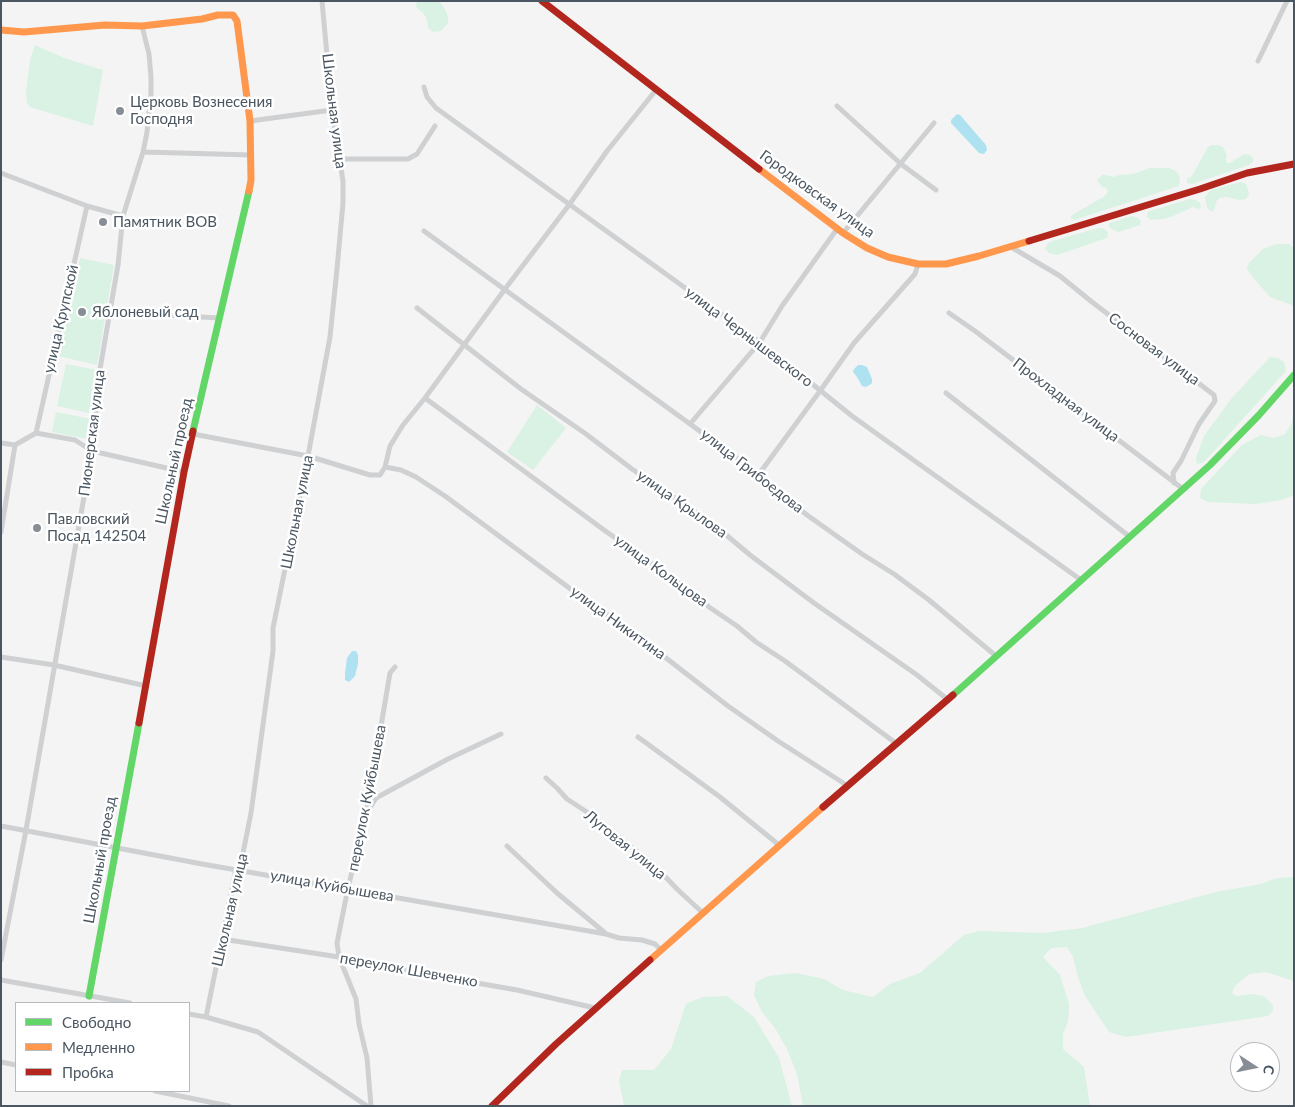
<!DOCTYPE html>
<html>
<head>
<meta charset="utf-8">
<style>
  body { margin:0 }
  #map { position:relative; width:1295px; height:1107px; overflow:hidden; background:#f4f4f4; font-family:Lato,sans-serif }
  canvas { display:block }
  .frame { position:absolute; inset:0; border:2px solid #4a5661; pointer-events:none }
  .legend { position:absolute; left:15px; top:1002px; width:175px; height:90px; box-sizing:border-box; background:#fff; border:1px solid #b7bbc0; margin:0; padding:6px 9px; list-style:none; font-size:15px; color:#4a5661 }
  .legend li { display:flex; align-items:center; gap:10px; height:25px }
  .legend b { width:25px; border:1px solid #b7bbc0 }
  .north { position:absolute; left:1230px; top:1042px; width:50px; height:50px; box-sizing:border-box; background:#fff; border:1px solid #b7bbc0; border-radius:50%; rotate:101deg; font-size:14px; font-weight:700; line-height:20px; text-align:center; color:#4a5661 }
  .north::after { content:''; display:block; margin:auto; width:18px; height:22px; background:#868d94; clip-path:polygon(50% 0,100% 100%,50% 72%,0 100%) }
</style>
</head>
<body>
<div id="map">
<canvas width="1295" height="1107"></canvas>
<div class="frame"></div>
<ul class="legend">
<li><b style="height:6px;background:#63d668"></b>Свободно</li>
<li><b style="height:6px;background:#ff974d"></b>Медленно</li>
<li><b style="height:6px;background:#b3261e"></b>Пробка</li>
</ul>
<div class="north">С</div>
</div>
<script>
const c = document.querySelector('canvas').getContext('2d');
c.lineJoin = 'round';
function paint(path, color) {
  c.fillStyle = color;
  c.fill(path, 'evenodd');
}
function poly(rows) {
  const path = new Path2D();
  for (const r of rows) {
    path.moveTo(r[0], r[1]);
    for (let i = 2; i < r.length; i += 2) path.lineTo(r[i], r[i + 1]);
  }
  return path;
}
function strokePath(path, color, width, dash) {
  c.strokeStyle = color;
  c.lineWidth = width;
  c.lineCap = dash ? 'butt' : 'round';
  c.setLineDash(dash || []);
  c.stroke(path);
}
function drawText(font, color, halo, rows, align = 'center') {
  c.font = font + ' Lato,sans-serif';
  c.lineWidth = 5;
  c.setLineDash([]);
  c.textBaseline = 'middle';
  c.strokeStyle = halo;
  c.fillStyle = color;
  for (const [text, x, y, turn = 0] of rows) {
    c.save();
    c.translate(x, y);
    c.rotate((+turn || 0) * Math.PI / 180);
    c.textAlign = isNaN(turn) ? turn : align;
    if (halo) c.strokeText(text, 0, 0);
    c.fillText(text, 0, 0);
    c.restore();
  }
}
paint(poly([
  [417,1,438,1,440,2,445,9,448,17,448,23,441,31,433,32,428,28,427,19,423,13,416,7],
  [35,45,64,58,103,70,93,126,30,107,27,103,26,92,30,60],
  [1212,145,1218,145,1223,147,1227,156,1226,160,1227,163,1230,163,1244,154,1250,155,1253,158,1253,162,1249,165,1192,184,1187,183,1187,179,1192,176,1208,147],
  [1149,168,1169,168,1177,172,1180,177,1179,186,1074,220,1070,218,1072,215,1105,196,1108,192,1106,188,1101,186,1097,180,1103,174,1113,177,1120,175,1134,174],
  [1241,182,1246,184,1248,190,1249,194,1246,199,1239,200,1227,197,1220,198,1217,200,1214,210,1211,212,1207,208,1205,197,1211,190],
  [1190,199,1196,200,1200,203,1201,207,1198,209,1193,207,1171,217,1163,219,1151,220,1147,217,1148,212,1153,210],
  [1133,216,1138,218,1141,221,1140,225,1119,232,1115,231,1109,227,1109,223],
  [1098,228,1103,228,1108,232,1107,238,1057,255,1049,253,1045,248,1049,242],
  [1276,244,1289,244,1294,248,1294,306,1270,297,1251,275,1247,268,1249,263,1263,249],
  [80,258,114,265,97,365,58,356],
  [1270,357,1278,358,1284,362,1286,371,1204,462,1197,464,1196,458,1204,436,1231,399],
  [66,364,97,370,89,413,57,406],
  [1294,404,1294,495,1281,500,1256,504,1208,502,1200,498,1201,489,1242,445,1261,435,1274,438,1285,434,1292,423],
  [537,405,566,428,533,470,507,452],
  [56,412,91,419,88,439,52,432],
  [1294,877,1294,981,1266,972,1249,974,1235,986,1232,993,1236,996,1251,994,1263,996,1273,1005,1273,1010,1268,1016,1126,1037,1109,1032,1085,996,1078,977,1073,957,1067,947,1051,948,1043,957,1060,975,1069,1004,1068,1021,1063,1034,1063,1049,1084,1067,1090,1106,803,1106,797,1074,787,1049,775,1028,762,1012,754,995,756,982,768,976,796,973,824,979,843,990,873,997,890,984,920,973,964,935,979,931,1043,933,1082,928,1216,892,1261,884,1277,878],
  [727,996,754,1017,779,1058,792,1106,624,1106,619,1080,622,1070,654,1070,671,1049,686,1004,703,997]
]), '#d9f2e3');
paint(poly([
  [957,114,960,115,986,145,987,150,984,154,979,153,951,123,951,120],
  [858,365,862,365,867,367,872,379,872,383,871,384,866,387,862,386,857,377,853,372,854,369],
  [352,651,356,651,358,655,358,664,355,676,349,682,345,680,345,673,347,658]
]), '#aee2f0');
strokePath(poly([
  [1258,61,1287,1],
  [424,87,427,97,436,108,760,342,852,416,1081,580],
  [837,106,901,164,936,190],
  [250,121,332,110],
  [143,152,251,155],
  [340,159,408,159,417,154,435,126],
  [1,173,87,206,123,216],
  [424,231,759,474,773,488,807,515,862,554,894,574,929,600,996,656],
  [843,233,934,123],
  [1011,247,1060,276,1092,302,1214,395,1215,401,1199,424,1181,461,1173,473,1174,483],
  [417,308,521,389,586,434,632,469,712,523,750,555,814,603,917,675,947,699],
  [110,312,219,318],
  [949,313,975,331,1183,489],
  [946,393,1130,537],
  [425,398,604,530,695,594,709,607,737,626,756,642,785,661,897,744],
  [690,424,760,342,782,306,837,229],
  [36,433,75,440,92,451,184,472],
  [193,434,308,456,370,475,380,475,385,467,390,446,403,425,425,398,505,289,569,205,607,151,656,90],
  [1,443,15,445,36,433,87,206],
  [385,467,401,470,416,477,445,496,576,593,635,634,728,706,778,741,848,786],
  [759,474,820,391,854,343,915,274,918,264],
  [1,532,15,445],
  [1,657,54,665,146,686],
  [638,737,720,797,779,845],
  [546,778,557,788,567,799,587,812,654,865,678,890,703,913],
  [368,811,376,798,448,759,501,734],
  [1,826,202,864,606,934,619,938,642,940,655,944,661,950],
  [507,846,557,893,604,932],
  [222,939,339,957,349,960,354,960,374,963,425,974,517,990,595,1008],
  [1,960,26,830,92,451,100,369,118,265,123,216,143,152,147,132,151,94,151,77,149,54,142,26],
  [1,980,130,1003],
  [189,1014,206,1017,258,1032,367,1106],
  [206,1017,236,869,241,863,251,813,273,651,273,628,308,456,330,337,337,269,343,203,343,181,332,110,322,1],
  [1,1062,16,1065],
  [155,1091,229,1106],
  [371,1106,367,1058,359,1024,356,999,339,957,337,943,348,888,366,814,390,673,395,667]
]), '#ced0d2', 5);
strokePath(poly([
  [193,431,249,191],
  [953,695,1210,465,1259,415,1294,375],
  [89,996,139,723]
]), '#63d668', 7);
strokePath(poly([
  [1,30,24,32,105,25,142,26,202,19,218,15,233,15,237,21,250,121,251,180,249,191],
  [759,169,843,233,867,248,888,257,918,264,946,264,979,256,1029,241],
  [650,960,823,807]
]), '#ff974d', 7);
strokePath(poly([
  [542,1,759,169],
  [1029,241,1200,189,1247,173,1294,164],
  [139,723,184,472,193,431],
  [823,807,953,695],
  [492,1106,556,1044,650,960]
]), '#b3261e', 7);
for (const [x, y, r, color] of [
  [120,111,5,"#868d94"],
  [103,222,5,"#868d94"],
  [82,312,5,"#868d94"],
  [37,528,5,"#868d94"]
]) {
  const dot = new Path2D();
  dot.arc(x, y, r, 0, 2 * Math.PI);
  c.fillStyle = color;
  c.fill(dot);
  strokePath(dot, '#fff', 2);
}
drawText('15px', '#4a5661', '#fff', [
  ["Церковь Вознесения",130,102],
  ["Господня",130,119],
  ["Памятник ВОВ",113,222],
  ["Яблоневый сад",92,312],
  ["Павловский",47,519],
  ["Посад 142504",47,536]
], 'left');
drawText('15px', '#4a5661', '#fff', [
  ["Школьная улица",334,111,83],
  ["Городковская улица",817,194,36],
  ["улица Крупской",61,319,-77],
  ["улица Чернышевского",749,337,37],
  ["Сосновая улица",1154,349,37],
  ["Прохладная улица",1066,400,37],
  ["Пионерская улица",92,433,-83],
  ["Школьный проезд",174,461,-78],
  ["улица Грибоедова",752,471,38],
  ["улица Крылова",682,504,35],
  ["Школьная улица",297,512,-79],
  ["улица Кольцова",661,571,36],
  ["улица Никитина",618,623,36],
  ["переулок Куйбышева",367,798,-79],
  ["Луговая улица",625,845,39],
  ["Школьный проезд",100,860,-80],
  ["улица Куйбышева",332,886,10],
  ["Школьная улица",230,910,-77],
  ["переулок Шевченко",409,970,10]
]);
</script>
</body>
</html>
